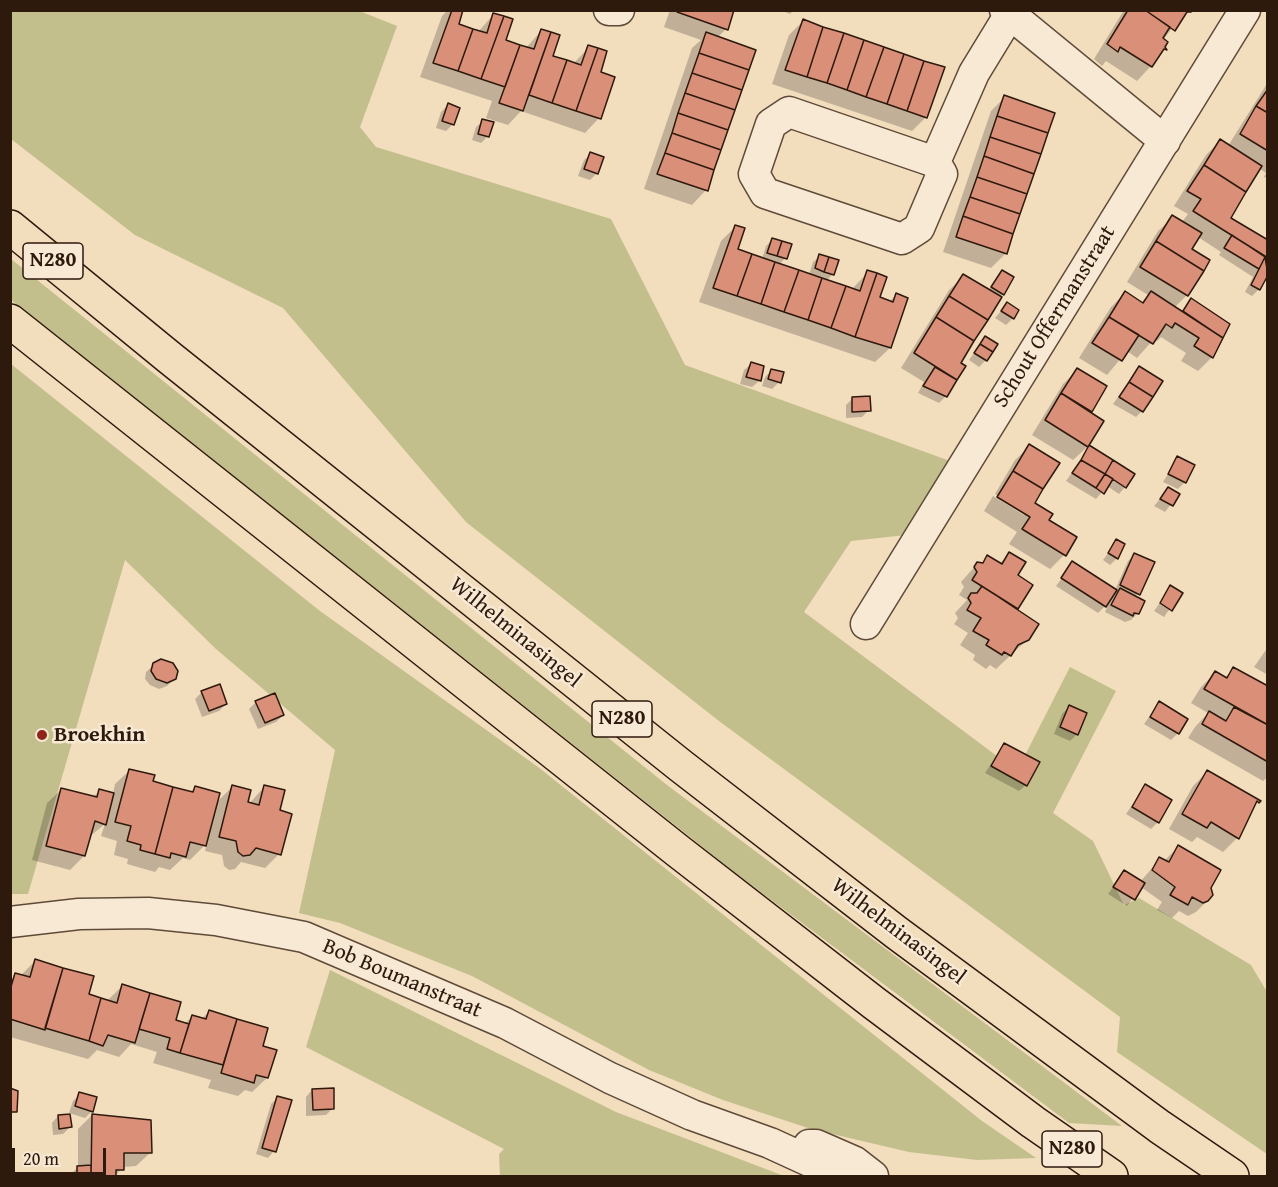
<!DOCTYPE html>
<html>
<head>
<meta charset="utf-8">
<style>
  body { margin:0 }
  #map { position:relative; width:1278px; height:1187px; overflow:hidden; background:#f2ddbd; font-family:"Gentium Book Plus",serif }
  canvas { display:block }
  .frame { position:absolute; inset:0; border:12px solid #2e190d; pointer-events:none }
  .scale { position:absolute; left:12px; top:1148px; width:94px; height:27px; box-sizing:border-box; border:3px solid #2e190d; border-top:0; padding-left:8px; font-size:18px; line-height:21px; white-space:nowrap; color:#2e190d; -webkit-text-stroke:4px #f7e9d4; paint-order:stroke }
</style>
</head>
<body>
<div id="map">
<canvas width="1278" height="1187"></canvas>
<div class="frame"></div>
<div class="scale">20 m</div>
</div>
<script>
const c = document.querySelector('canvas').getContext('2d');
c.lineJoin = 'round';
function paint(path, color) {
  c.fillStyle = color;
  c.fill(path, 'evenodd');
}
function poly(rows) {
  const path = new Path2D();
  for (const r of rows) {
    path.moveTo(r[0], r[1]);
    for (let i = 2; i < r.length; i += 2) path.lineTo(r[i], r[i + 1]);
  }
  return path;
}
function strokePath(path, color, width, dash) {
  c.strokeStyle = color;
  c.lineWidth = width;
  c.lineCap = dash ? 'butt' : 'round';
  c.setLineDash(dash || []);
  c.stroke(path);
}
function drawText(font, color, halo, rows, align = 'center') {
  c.font = font + ' "Gentium Book Plus",serif';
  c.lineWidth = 5;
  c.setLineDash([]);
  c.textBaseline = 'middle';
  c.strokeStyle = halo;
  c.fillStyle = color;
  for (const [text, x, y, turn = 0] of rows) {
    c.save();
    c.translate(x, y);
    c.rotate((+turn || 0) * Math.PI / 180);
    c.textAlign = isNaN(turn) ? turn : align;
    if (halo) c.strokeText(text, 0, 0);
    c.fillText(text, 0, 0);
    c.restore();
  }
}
paint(poly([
  [357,10,397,26,360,127,376,147,611,219,685,365,950,461,906,535,851,541,804,612,1017,771,1070,667,1116,691,1053,813,1093,841,1124,905,1139,898,1251,965,1267,992,1267,1154,1117,1052,1120,1017,719,721,466,522,283,308,135,235,11,139,10,11],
  [11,259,667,785,1122,1126,1069,1123,738,875,11,300],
  [11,364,320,611,538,767,982,1121,1036,1158,977,1160,909,1152,811,1129,723,1100,649,1070,472,976,340,923,299,913,335,750,216,649,125,560,28,894,11,894],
  [330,970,616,1112,784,1176,500,1176,499,1154,504,1149,306,1047]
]), '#c2bf8c');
paint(poly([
  [448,10,462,10,457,25,478,32,494,14,504,41,526,48,541,31,558,36,551,57,573,64,589,47,599,73,599,118,585,133,521,111,508,125,486,118,492,101,420,77,442,16],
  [670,10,732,10,726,29,717,38,706,190,692,205,644,189,692,48,701,40,664,27],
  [780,10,794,10,790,14],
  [1124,10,1186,10,1163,40,1151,66,1137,81,1106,61,1102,66,1094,59],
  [803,21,926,117,912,131,772,84,789,35],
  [1268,82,1268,179,1264,177,1266,173,1259,168,1229,218,1268,242,1268,271,1259,289,1252,296,1245,292,1253,277,1219,255,1221,252,1198,237,1190,249,1208,261,1187,295,1174,308,1181,312,1191,300,1228,325,1212,357,1198,371,1181,361,1186,353,1161,337,1157,341,1154,339,1137,358,1127,351,1107,375,1079,358,1111,307,1125,293,1141,303,1148,295,1127,282,1158,231,1173,217,1182,222,1188,214,1174,206,1206,155,1220,141,1228,146],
  [1005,97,1053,114,1005,254,991,268,943,252,991,111],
  [448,105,453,124,446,131,436,128,441,112],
  [483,121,488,136,481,143,472,140,476,127],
  [591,154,597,173,590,180,578,176,584,160],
  [735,227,736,250,762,259,766,246,773,239,785,258,779,265,809,275,813,262,820,256,833,274,826,281,852,289,868,272,878,298,889,302,896,295,906,299,890,348,875,362,699,302,721,241],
  [1002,271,1002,294,959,363,964,366,946,396,939,403,918,393,924,382,901,368,949,290,964,276,988,291],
  [1007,304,1013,318,1006,325,995,318],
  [986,337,986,360,979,367,969,360],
  [751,364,763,367,759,381,752,387,740,384,744,370],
  [1139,368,1142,411,1136,417,1113,404],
  [1078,369,1105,387,1089,413,1102,421,1086,448,1073,460,1032,435,1063,384],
  [772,370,779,382,772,389,762,386,765,377],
  [853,398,869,410,862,417,846,418,846,405],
  [1030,446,1033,503,1047,521,1075,538,1064,555,1050,569,1009,544,1017,532,984,511,993,496,1024,515,1024,512,995,494,1015,460],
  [1090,447,1125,487,1119,494,1107,486,1096,499,1066,481],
  [1178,458,1185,482,1178,489,1163,482],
  [1168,489,1178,495,1165,512,1154,506],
  [1117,541,1117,558,1110,565,1103,560],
  [1009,554,1016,575,1031,585,1014,611,1028,639,996,669,990,665,986,669,973,660,975,655,960,645,968,633,954,624,958,618,955,613,967,600,959,595,964,587,961,582,978,563,981,564,988,557,999,564],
  [1135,554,1153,563,1135,598,1138,613,1131,620,1125,622,1105,612,1110,601,1098,613,1056,586,1073,563,1115,590,1128,561],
  [1171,587,1181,593,1164,617,1154,611],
  [1268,647,1268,675,1254,667],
  [154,665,175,678,167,686,159,689,150,685,145,679,146,672],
  [1234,669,1268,688,1268,777,1263,781,1188,738,1195,727,1208,713,1191,703,1201,687,1215,673,1224,678],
  [202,692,226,704,219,711,202,717,195,699],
  [256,702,283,715,276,722,258,729,249,709],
  [1159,703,1178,733,1171,740,1144,724],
  [1069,707,1077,734,1070,741,1054,734,1062,714],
  [1004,744,1026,785,1019,791,985,773],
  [130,770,152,782,190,793,195,788,216,803,232,787,249,804,264,787,278,811,279,854,265,868,241,862,235,869,229,870,224,866,222,855,205,851,207,843,190,860,183,858,170,870,159,867,155,872,127,864,128,859,114,855,117,841,101,836,105,824,89,837,84,856,70,870,32,860,47,803,62,789,93,797,100,791,113,794,115,784],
  [1207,772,1237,838,1223,852,1197,837,1192,842,1169,829,1193,786],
  [1145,786,1158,822,1151,829,1126,814],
  [1178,847,1210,888,1211,897,1196,912,1188,916,1179,911,1172,918,1157,910,1162,902,1141,887,1127,906,1108,894,1124,872,1140,882,1160,859,1164,861],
  [35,961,87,995,107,1001,122,986,174,1021,184,1024,192,1017,201,1019,209,1012,266,1029,261,1047,267,1078,252,1092,245,1090,238,1096,208,1088,211,1080,153,1063,157,1052,131,1044,119,1057,97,1050,88,1059,10,1037,10,980,16,975,21,975],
  [312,1090,333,1108,326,1115,306,1116,306,1097],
  [80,1094,92,1111,85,1118,69,1113,73,1101],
  [278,1097,274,1151,268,1158,256,1154,271,1104],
  [69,1114,70,1127,63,1134,53,1135,52,1123,58,1116],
  [92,1115,151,1152,136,1166,123,1167,115,1176,69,1176,78,1167,78,1129],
  [268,1175,281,1175,281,1176,266,1176]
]), '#0003');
const building = poly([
  [452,10,463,10,459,24,473,29,458,71,433,63,452,10],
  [734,10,728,30,677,12,678,10,734,10],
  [1128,10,1145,10,1170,27,1163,38,1168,42,1165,47,1167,50,1164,49,1152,67,1120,47,1118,52,1107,44,1128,10],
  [1145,10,1188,10,1191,12,1187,12,1175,31,1145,10],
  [493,13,504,16,481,79,458,71,473,29,487,33,493,13],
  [504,16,513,19,506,40,520,45,505,87,481,79,504,16],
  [803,19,823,27,807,77,785,70,803,19],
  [823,27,844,33,827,83,807,77,823,27],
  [541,29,551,32,523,111,499,103,520,45,534,49,541,29],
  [551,32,560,35,553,56,567,60,552,103,529,95,551,32],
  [706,32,756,50,749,70,699,53,706,32],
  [844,33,864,40,847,90,827,83,844,33],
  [864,40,884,47,866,97,847,90,864,40],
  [588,45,598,48,576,111,552,103,567,60,581,65,588,45],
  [884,47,904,54,887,104,866,97,884,47],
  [598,48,607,51,601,72,615,77,601,119,576,111,598,48],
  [699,53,749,70,742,90,692,73,699,53],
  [904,54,924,61,907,111,887,104,904,54],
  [924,61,945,67,927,118,907,111,924,61],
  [692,73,742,90,735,110,685,93,692,73],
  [1268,89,1268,113,1256,106,1268,89],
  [685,93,735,110,728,130,678,113,685,93],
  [1004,95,1055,113,1048,133,997,116,1004,95],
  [448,103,460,108,454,125,442,121,448,103],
  [1256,106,1268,113,1268,151,1240,134,1256,106],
  [678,113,728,130,721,150,672,133,678,113],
  [997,116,1048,133,1041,154,990,137,997,116],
  [482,119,494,122,489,137,478,134,482,119],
  [672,133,721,150,714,170,665,153,672,133],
  [990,137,1041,154,1034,174,984,156,990,137],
  [1220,139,1262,166,1246,192,1204,165,1220,139],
  [590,152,604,157,598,174,584,169,590,152],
  [665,153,714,170,708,191,657,174,665,153],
  [984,156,1034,174,1027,194,977,177,984,156],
  [1204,165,1246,192,1231,218,1268,240,1268,258,1193,211,1201,199,1187,191,1204,165],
  [977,177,1027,194,1020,214,970,197,977,177],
  [970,197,1020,214,1013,234,963,216,970,197],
  [1172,215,1202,233,1192,249,1210,260,1204,271,1156,241,1172,215],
  [963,216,1013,234,1007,254,956,237,963,216],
  [735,225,745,228,738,249,752,254,737,296,713,288,735,225],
  [1232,235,1265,257,1259,269,1224,248,1232,235],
  [772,238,782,241,777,256,767,253,772,238],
  [782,241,792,244,787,259,777,256,782,241],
  [1156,241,1204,271,1188,296,1140,267,1156,241],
  [752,254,775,262,761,304,737,296,752,254],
  [819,254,829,257,824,272,815,268,819,254],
  [829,257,839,260,834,275,824,272,829,257],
  [1265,257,1268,275,1260,290,1251,285,1265,257],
  [775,262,799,270,784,312,761,304,775,262],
  [799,270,822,278,808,320,784,312,799,270],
  [867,270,877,273,855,337,831,328,846,286,860,291,867,270],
  [1002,270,1014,277,1004,295,991,287,1002,270],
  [877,273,887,277,880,297,893,302,896,293,908,298,891,348,855,337,877,273],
  [963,274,1002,297,988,320,949,296,963,274],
  [822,278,846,286,831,328,808,320,822,278],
  [1125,291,1143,303,1151,291,1223,338,1213,358,1194,346,1199,338,1175,323,1172,328,1166,324,1153,344,1109,317,1125,291],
  [949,296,988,320,974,341,936,317,949,296],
  [1191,298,1230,324,1223,338,1183,311,1191,298],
  [1007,302,1019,310,1014,319,1001,311,1007,302],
  [936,317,974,341,961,363,966,366,957,380,914,353,936,317],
  [1109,317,1139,335,1122,361,1092,343,1109,317],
  [985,336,998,344,993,352,980,344,985,336],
  [980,344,993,352,987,361,974,353,980,344],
  [751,362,764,366,761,381,746,377,751,362],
  [1139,366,1163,381,1153,397,1129,382,1139,366],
  [935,367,957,380,947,397,923,386,935,367],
  [1077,368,1107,386,1092,412,1061,393,1077,368],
  [771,369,784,372,781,383,768,379,771,369],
  [1129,382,1153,397,1143,412,1119,397,1129,382],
  [1061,393,1104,421,1088,447,1045,420,1061,393],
  [870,396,871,411,852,412,852,397,870,396],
  [1029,444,1060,463,1043,489,1013,471,1029,444],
  [1089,445,1113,460,1105,474,1081,460,1089,445],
  [1177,456,1195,465,1186,483,1168,474,1177,456],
  [1081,460,1105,474,1096,488,1072,473,1081,460],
  [1113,460,1135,474,1126,488,1105,474,1113,460],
  [1013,471,1043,489,1035,503,1053,514,1049,520,1077,537,1066,556,1022,529,1030,517,997,497,1013,471],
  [1105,474,1113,479,1104,494,1096,488,1105,474],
  [1168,487,1180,494,1173,506,1160,499,1168,487],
  [1116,539,1125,544,1118,559,1108,553,1116,539],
  [1009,552,1026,562,1018,575,1033,585,1018,609,972,580,977,572,974,567,977,562,983,563,987,555,1002,564,1009,552],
  [1134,553,1155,562,1140,595,1120,585,1134,553],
  [1072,561,1117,590,1106,607,1061,578,1072,561],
  [1170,585,1183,593,1172,611,1160,603,1170,585],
  [982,586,1039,624,1029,640,1018,645,1011,656,1004,652,1002,655,986,645,989,640,973,631,981,618,967,610,971,603,968,598,971,593,977,593,982,586],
  [1120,588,1145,601,1139,614,1134,613,1133,616,1111,605,1120,588],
  [161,659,173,663,178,671,176,679,167,683,156,679,151,671,153,663,161,659],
  [1233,667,1268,686,1268,725,1204,689,1215,671,1227,678,1233,667],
  [220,684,227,704,209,711,201,691,220,684],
  [275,693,284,715,265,723,255,701,275,693],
  [1159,701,1188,719,1179,734,1150,717,1159,701],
  [1069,705,1087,713,1078,735,1060,727,1069,705],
  [1234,707,1268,725,1268,762,1202,724,1209,711,1226,721,1234,707],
  [1004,743,1040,762,1027,786,991,766,1004,743],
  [129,769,155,775,153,781,173,787,155,854,140,850,141,845,127,841,131,826,115,822,129,769],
  [1207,770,1261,801,1259,803,1257,801,1239,839,1211,822,1207,828,1182,814,1207,770],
  [1145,784,1172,800,1159,823,1132,807,1145,784],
  [232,785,251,790,248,802,259,805,264,785,285,790,280,810,292,814,281,855,256,848,250,855,243,856,238,852,236,841,219,837,232,785],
  [195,786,220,793,206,846,190,842,186,857,171,853,170,858,155,854,173,787,193,792,195,786],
  [61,788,97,797,99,789,114,793,106,825,95,821,85,856,46,846,61,788],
  [1178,845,1221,870,1211,888,1213,895,1208,901,1203,903,1192,897,1188,905,1170,895,1175,887,1152,870,1159,857,1169,862,1178,845],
  [1124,870,1145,883,1135,900,1113,887,1124,870],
  [35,959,63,968,45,1030,10,1019,10,990,15,973,30,977,35,959],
  [63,968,94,976,89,994,101,998,89,1041,45,1028,63,968],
  [122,984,150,993,135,1043,108,1035,103,1046,89,1041,101,998,117,1003,122,984],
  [150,993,181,1002,176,1020,189,1024,180,1053,167,1049,170,1038,139,1029,150,993],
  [209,1010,237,1019,223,1065,180,1053,192,1015,206,1019,209,1010],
  [237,1019,268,1028,263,1046,277,1050,268,1078,256,1075,254,1083,221,1073,237,1019],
  [10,1088,18,1091,17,1112,10,1112,10,1088],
  [334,1088,334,1109,313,1110,312,1089,334,1088],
  [79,1092,97,1097,93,1112,75,1106,79,1092],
  [277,1096,292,1100,276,1152,262,1148,277,1096],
  [70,1114,72,1127,59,1129,58,1115,70,1114],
  [92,1114,151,1120,152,1153,124,1153,124,1170,116,1170,116,1176,91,1176,92,1114],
  [91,1165,91,1176,77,1176,77,1166,91,1165]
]);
paint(building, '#d98f78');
strokePath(building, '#2e190d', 1.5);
const minor = poly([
  [609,10,619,10],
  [1005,10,1165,141],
  [935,162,789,112,771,124,754,174,765,193,902,239,919,228,942,174,935,162,974,73,1010,14],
  [866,624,1245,10],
  [10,922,79,914,148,913,216,920,304,937,505,1023,610,1078,692,1115,770,1143,829,1170,833,1176],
  [809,1145,816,1145,855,1162,873,1176]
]);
const primary = poly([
  [10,227,170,358,681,766,897,933,1160,1127,1232,1176],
  [10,321,678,851,874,1003,1033,1122,1111,1176]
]);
strokePath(minor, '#5f4a39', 33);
strokePath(primary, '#2e190d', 36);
strokePath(minor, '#f7e9d4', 30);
strokePath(primary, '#f2ddbd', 33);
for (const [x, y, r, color] of [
  [42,735,6,"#8f2418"]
]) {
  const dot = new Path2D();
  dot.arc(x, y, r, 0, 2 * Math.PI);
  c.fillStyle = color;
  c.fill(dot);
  strokePath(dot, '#f7e9d4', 2);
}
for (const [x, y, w] of [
  [53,261,60],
  [622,719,60],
  [1072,1149,60]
]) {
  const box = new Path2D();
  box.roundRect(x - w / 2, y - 18, w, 36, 4.5);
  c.fillStyle = '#f7e9d4';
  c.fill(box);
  strokePath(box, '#2e190d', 1.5);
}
drawText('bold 21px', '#2e190d', null, [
  ["N280",53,261],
  ["N280",622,719],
  ["N280",1072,1149]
]);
drawText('22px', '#2e190d', '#f7e9d4', [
  ["Schout Offermanstraat",1055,317,-58],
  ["Wilhelminasingel",515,633,39],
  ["Wilhelminasingel",898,932,37],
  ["Bob Boumanstraat",402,979,23]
]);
drawText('bold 22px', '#2e190d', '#f7e9d4', [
  ["Broekhin",54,735]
], 'left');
</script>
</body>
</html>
